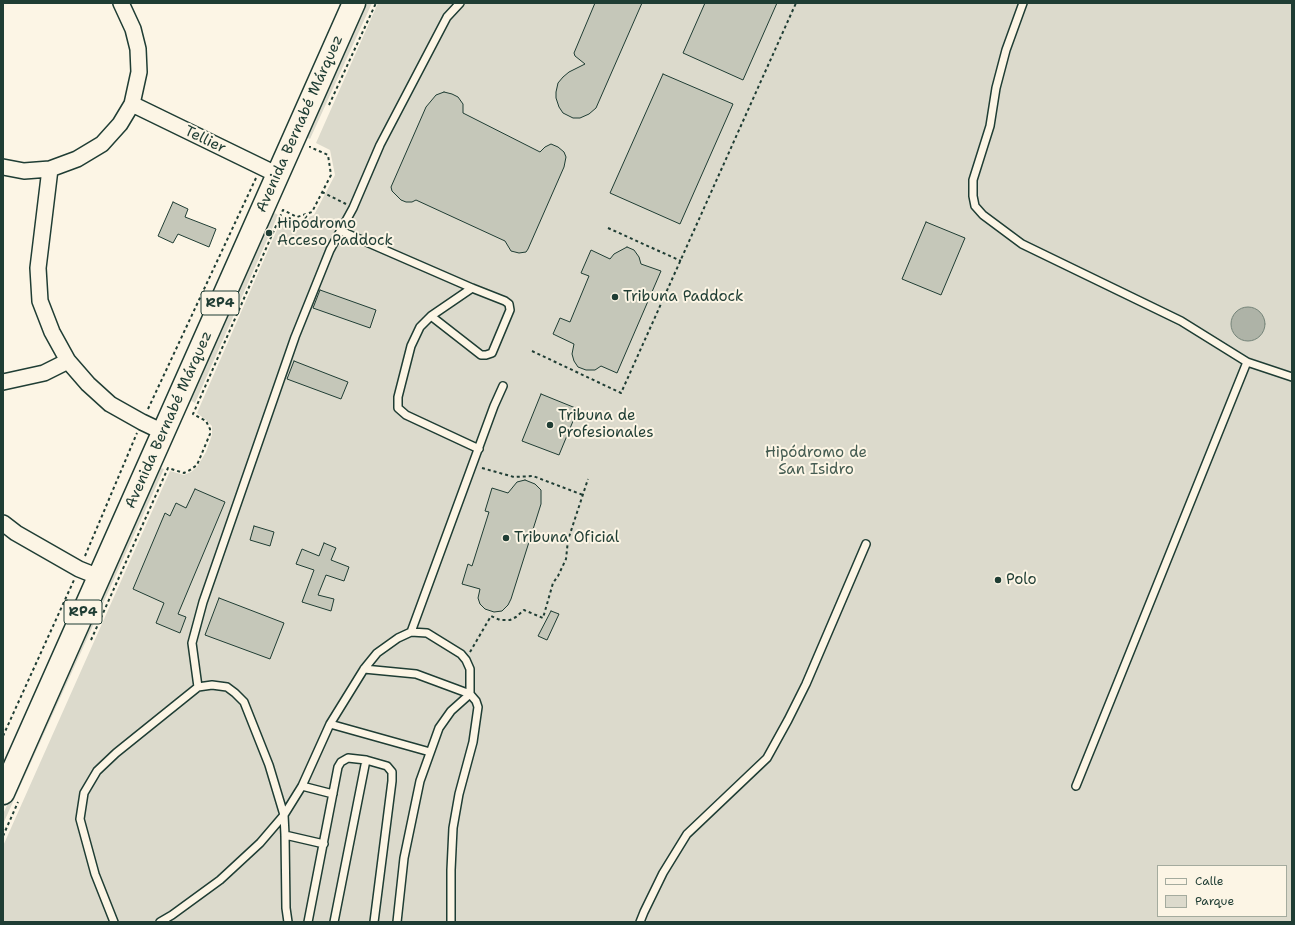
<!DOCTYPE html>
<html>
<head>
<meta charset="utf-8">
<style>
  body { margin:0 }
  #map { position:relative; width:1295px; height:925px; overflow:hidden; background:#fcf5e5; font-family:"Shantell Sans",sans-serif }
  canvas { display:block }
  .frame { position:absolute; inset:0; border:4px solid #1f3d34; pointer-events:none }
  .legend { position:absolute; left:1157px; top:865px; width:130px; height:52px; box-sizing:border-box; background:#fcf5e5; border:1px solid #a4ab9e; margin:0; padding:5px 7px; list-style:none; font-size:12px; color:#1f3d34 }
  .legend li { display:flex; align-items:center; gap:8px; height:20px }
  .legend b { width:20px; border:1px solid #a4ab9e }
</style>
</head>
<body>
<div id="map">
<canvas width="1295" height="925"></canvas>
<div class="frame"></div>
<ul class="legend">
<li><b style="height:5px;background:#fcf5e5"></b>Calle</li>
<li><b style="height:11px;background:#dcdacc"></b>Parque</li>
</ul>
</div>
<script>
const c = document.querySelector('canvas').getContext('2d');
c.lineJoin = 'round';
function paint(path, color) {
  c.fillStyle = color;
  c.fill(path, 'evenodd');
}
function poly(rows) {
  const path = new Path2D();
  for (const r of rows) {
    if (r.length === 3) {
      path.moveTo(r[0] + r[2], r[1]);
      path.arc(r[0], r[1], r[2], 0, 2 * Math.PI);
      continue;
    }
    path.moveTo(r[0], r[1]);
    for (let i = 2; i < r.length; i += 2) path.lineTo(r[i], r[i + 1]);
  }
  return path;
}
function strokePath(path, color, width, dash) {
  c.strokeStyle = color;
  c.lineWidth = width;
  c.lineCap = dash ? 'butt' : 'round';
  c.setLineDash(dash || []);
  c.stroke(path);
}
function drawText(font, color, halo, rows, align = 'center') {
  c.font = font + ' "Shantell Sans",sans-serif';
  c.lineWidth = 4;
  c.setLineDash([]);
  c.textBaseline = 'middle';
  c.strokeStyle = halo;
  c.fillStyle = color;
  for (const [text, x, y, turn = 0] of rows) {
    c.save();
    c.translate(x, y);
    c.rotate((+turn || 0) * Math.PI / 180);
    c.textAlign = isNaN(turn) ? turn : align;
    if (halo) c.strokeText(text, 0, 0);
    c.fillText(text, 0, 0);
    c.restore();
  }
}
paint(poly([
  [367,3,372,3,310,139,306,137],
  [378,3,1292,3,1292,922,3,922,3,846,170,471,184,475,191,472,197,467,206,452,212,435,212,426,206,420,197,413,283,216,295,222,314,215,335,175,330,150,316,143],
  [1158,866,1286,866,1286,916,1158,916],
  [273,212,278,215,195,403,190,400],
  [161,468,164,469,3,824,3,814]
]), '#dcdacc');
const water = poly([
  [1248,324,17]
]);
paint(water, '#aeb3a7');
strokePath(water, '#758479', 1);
const building = poly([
  [595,3,642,3,596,108,589,114,580,118,573,118,563,113,559,107,556,98,556,92,558,83,563,77,569,72,585,64,575,56,574,53,595,3],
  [705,3,777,3,743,80,683,53,705,3],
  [663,74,733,104,680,224,610,193,663,74],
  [444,92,452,94,458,97,463,104,463,113,540,152,545,147,551,144,558,147,564,152,566,157,564,167,528,249,526,252,519,253,511,251,505,241,416,200,412,202,406,202,401,200,392,191,391,187,426,107,436,95,444,92],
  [173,202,188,209,185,217,216,229,209,247,178,234,173,243,158,236,173,202],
  [926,222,965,238,941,295,902,279,926,222],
  [627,247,634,250,639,257,641,264,661,271,617,373,601,366,595,370,586,370,578,367,574,361,572,354,574,344,553,334,560,318,570,322,589,276,581,273,591,250,610,259,614,254,627,247],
  [320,290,376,310,370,328,313,308,320,290],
  [294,361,348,382,341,399,287,379,294,361],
  [541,394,578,409,559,455,522,441,541,394],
  [525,480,535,484,541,490,541,504,511,599,508,605,502,611,494,612,485,609,480,604,478,598,480,589,462,584,468,564,472,566,489,512,485,511,492,488,508,493,517,482,525,480],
  [195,489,225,502,178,614,186,617,180,633,156,623,164,603,133,589,165,513,170,516,176,503,186,508,195,489],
  [254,526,274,532,270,546,250,540,254,526],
  [324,543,336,548,331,560,349,567,344,581,326,575,318,595,334,599,331,611,302,602,314,570,296,564,302,549,319,556,324,543],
  [219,598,284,623,270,659,205,635,219,598],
  [551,611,559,614,547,640,538,636,551,611]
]);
paint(building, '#c5c7b9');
strokePath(building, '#1f3d34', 1);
const lane = poly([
  [1023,3,1006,50,996,88,990,126,973,180,973,196,975,206,983,215,1022,244,1181,321,1247,362,1292,377],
  [341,231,472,288,505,301,509,304,510,310,492,353,486,355,481,355,431,316],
  [472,288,431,316,420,327,411,346,398,397,398,408,406,415,479,449],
  [411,632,494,406,503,386],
  [364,669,416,674,470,694,476,701,478,707,473,742,459,794,453,828,451,870,451,922],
  [198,687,192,643,203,602,295,337,330,250,353,208,380,145,447,17,460,3],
  [330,724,430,752],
  [302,786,333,794],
  [1076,786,1247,362],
  [285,835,324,844],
  [114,922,95,874,80,819,84,793,97,771,116,753,198,687,212,685,227,687,235,693,244,702,269,765,284,815,285,835,286,908,288,922],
  [160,922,172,915,220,880,260,843,284,815,302,786,330,724,364,669,377,653,398,638,411,632,427,633,461,654,466,660,470,669,470,694,451,711,439,728,420,781,404,858,397,922],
  [308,922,338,767,341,762,348,758,366,760,387,766,392,772,392,781,374,922],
  [334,922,366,760],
  [640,922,644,912,663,873,687,834,767,758,788,720,806,684,866,544]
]);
const street = poly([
  [132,104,278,175],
  [3,167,24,171,50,169,77,159,102,144,120,124,132,104,139,72,138,49,133,29,121,3],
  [50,169,38,268,40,301,52,332,68,361,88,384,110,404,142,422,163,432],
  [3,382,44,373,68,361],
  [3,523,16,533,79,569,99,577]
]);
const primary = poly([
  [3,793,354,3]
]);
strokePath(lane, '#1f3d34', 10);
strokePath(street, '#1f3d34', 18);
strokePath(primary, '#1f3d34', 25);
strokePath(poly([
  [329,105,376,3],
  [322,192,346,204],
  [608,228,681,261],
  [532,351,621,393,796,3],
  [148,409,256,178],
  [482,468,514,477,533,476,583,495],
  [85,556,137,433],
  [91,640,168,468,184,473,190,470,197,465,210,434,210,429,206,421,193,414,283,210,297,217,312,212,331,175,328,155,310,147,310,146],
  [470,652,491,616,500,620,510,620,516,617,524,610,543,618,553,583,558,576,566,559,568,540,588,479],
  [3,736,74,580],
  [3,836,18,802]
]), '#1f3d34', 2, [3, 3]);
strokePath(lane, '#fcf5e5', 7);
strokePath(street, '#fcf5e5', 15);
strokePath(primary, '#fcf5e5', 22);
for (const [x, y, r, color] of [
  [269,233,4,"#1f3d34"],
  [615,297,4,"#1f3d34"],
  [550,425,4,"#1f3d34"],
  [506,538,4,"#1f3d34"],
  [998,580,4,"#1f3d34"]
]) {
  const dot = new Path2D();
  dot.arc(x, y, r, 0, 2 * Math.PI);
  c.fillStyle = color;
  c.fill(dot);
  strokePath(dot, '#fcf5e5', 1.5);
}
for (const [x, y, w] of [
  [220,303,38],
  [83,612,38]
]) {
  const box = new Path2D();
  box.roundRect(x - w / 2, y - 12, w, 24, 3);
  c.fillStyle = '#fcf5e5';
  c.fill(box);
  strokePath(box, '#1f3d34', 1);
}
drawText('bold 14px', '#1f3d34', null, [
  ["RP4",220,303],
  ["RP4",83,612]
]);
drawText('15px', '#1f3d34', '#fcf5e5', [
  ["Avenida Bernabé Márquez",300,124,-66],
  ["Tellier",205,140,26],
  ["Avenida Bernabé Márquez",169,420,-66]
]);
drawText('15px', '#1f3d34', '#fcf5e5', [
  ["Hipódromo",277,224],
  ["Acceso Paddock",277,241],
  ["Tribuna Paddock",623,297],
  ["Tribuna de",558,416],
  ["Profesionales",558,433],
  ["Tribuna Oficial",514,538],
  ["Polo",1006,580]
], 'left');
drawText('15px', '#455c52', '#fcf5e5', [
  ["Hipódromo de",816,453],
  ["San Isidro",816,470]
]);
</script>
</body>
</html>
